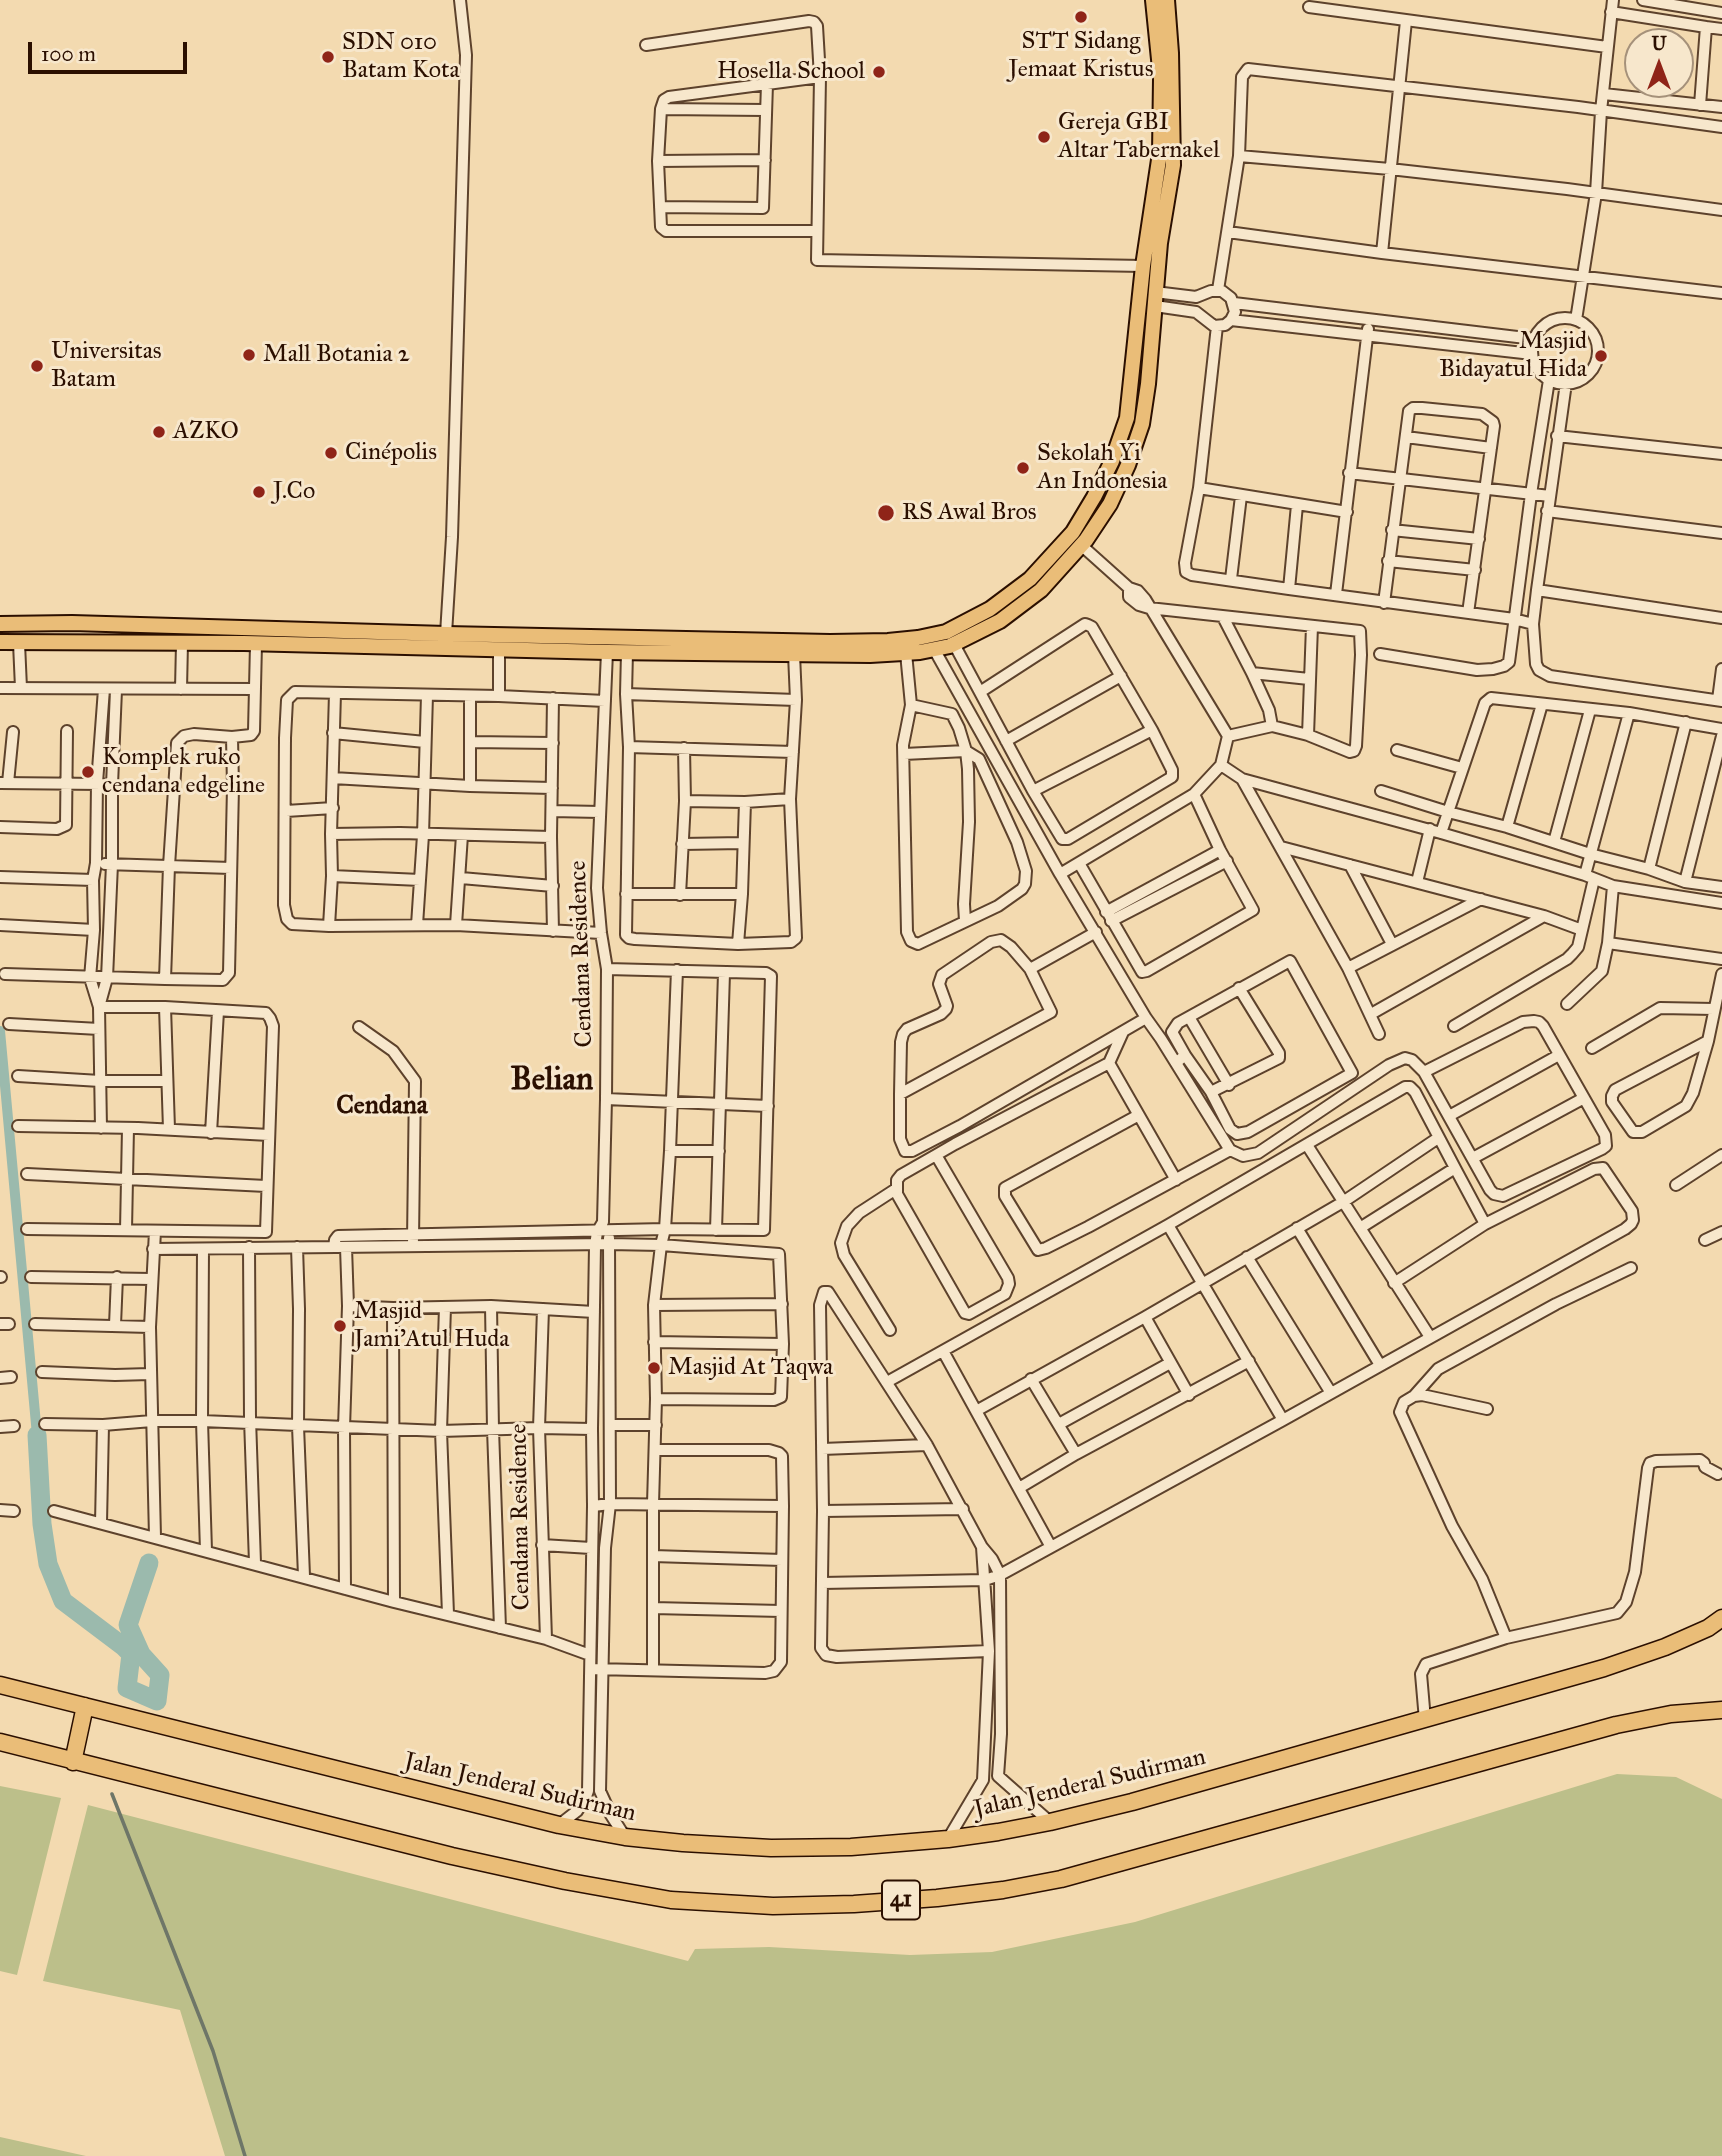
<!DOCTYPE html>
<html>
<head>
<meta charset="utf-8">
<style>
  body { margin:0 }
  #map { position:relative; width:1722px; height:2156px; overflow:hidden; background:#f3dab0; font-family:"IM FELL Great Primer",serif }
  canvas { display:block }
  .north { position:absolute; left:1624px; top:28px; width:70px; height:70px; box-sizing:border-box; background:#f7e7cc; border:2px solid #a5917a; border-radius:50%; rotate:0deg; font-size:19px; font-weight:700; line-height:28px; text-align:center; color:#2b0f00 }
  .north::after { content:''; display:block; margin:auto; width:24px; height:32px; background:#8f2418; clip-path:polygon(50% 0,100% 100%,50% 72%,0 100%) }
  .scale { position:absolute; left:28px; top:42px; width:159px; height:32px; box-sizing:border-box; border:4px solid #2b0f00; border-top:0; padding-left:9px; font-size:21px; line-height:24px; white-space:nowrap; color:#2b0f00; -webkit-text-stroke:5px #f7e7cc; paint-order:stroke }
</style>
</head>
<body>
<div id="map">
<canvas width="1722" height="2156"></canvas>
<div class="north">U</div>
<div class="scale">100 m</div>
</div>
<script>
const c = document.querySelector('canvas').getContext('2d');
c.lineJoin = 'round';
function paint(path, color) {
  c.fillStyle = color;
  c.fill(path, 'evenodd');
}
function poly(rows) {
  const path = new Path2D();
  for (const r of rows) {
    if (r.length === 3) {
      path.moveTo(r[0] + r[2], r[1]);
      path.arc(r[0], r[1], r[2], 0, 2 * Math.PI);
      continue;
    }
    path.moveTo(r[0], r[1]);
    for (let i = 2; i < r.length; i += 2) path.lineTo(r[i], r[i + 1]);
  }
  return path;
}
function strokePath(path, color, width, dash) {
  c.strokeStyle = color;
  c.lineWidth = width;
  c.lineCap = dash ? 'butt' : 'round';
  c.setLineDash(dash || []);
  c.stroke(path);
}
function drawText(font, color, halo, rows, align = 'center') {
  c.font = font + ' "IM FELL Great Primer",serif';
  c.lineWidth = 6;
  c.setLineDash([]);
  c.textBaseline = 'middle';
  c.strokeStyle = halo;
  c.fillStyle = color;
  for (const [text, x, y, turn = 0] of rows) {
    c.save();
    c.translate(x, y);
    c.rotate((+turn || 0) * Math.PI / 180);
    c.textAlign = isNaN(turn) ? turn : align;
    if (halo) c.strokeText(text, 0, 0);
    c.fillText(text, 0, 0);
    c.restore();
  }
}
paint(poly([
  [1617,1774,1676,1777,1722,1799,1722,2156,225,2156,180,2010,43,1981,88,1805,688,1961,695,1949,769,1947,910,1955,992,1952,1135,1922],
  [0,1786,61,1798,17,1975,0,1971],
  [0,2137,86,2156,0,2156]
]), '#bcbf8a');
strokePath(poly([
  [112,1794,213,2051,245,2156]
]), '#6e7668', 3.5);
strokePath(poly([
  [0,1031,37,1435]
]), '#9bbaad', 10);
strokePath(poly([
  [37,1435,42,1524,48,1564,63,1601,124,1647,131,1654,127,1688,157,1701,160,1675,141,1654,128,1625,149,1563]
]), '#9bbaad', 19);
const minor = poly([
  [1643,0,1722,13],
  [1309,7,1607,47],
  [1611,12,1706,27,1700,105],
  [1706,27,1722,29],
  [646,45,809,21,814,22,817,26,820,77,817,260,1143,266],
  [1604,94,1722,107],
  [661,109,765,110],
  [1239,156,1390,169,1567,189,1722,210],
  [658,161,765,160],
  [660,207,763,208,767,84],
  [817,231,666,231,661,227,658,161,661,109,664,100,669,97,820,77],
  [1228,232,1382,253,1722,293],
  [1382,253,1406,21],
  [1218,290,1239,156,1242,77,1248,69,1578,107,1722,127],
  [1234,303,1534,339],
  [1155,306,1196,312,1214,326,1225,325,1231,320,1235,312,1231,298,1222,291,1211,291,1196,297,1155,292],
  [1565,351,33],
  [1231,320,1532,354],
  [1576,320,1596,193,1601,111,1613,0],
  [1217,326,1199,488,1185,563,1186,572,1192,575,1289,589,1514,619,1533,624],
  [1566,383,1537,590,1533,624,1536,664,1539,670,1550,676,1722,701],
  [1557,436,1722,454],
  [1406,437,1491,448],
  [1349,473,1550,496],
  [1199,488,1347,512],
  [1547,511,1722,533],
  [1392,530,1479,539],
  [1081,545,1129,588,1138,591,1145,599,1228,736,1221,765,1242,779,1441,833,1585,875,1613,886,1722,903],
  [1388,561,1475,570],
  [1231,579,1241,496],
  [1129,588,1129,597,1139,605,1149,608,1360,631,1361,655,1356,746,1354,751,1350,752,1308,735,1272,726,1228,736],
  [1289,589,1297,505],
  [1537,590,1722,618],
  [1336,594,1368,329],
  [1384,603,1409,411,1413,408,1422,408,1482,414,1493,422,1494,426,1468,613],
  [1223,617,1252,673,1269,710,1272,726],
  [446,634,452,537,466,55,460,0],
  [19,643,21,688],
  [954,644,1033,791,1062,839,1068,839,1172,777,1172,770,1152,730,1092,627,1088,625,1085,624,980,692],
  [499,649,499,696],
  [934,649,1060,874,1146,1018,1161,1039,1230,1150,1243,1156,1258,1153,1389,1065,1405,1058,1412,1060,1424,1072,1490,1190,1494,1194,1503,1196,1602,1149,1606,1146,1605,1135,1543,1026,1539,1022,1534,1021,1523,1022,1424,1072],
  [627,652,626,694,629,747,626,935,629,938,635,939,738,944,791,942,796,938,790,799,796,700,794,654],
  [1380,654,1477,670,1493,669,1504,666,1509,662,1531,494,1549,380],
  [1252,673,1309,679],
  [0,688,255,689],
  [181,689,182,643],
  [626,694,796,700],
  [1718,700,1722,669],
  [911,705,952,714,959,728,966,751,968,769,969,822,964,904,965,921],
  [333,733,425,742],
  [1308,735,1312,626],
  [232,737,194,734,184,736,177,743,169,866,165,979,223,980,229,973,233,787,232,737,251,735,254,731,256,644],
  [1006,741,1121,676],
  [470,742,553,743],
  [629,747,793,752],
  [1397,750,1462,768],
  [904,754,966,751,979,759,1017,842,1026,871,1025,884,1022,889,998,906,918,944,911,941,907,932,903,745,911,705,906,653],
  [333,778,470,786,552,788],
  [1242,779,1348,968,1379,1034],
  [0,783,102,784],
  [8,783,13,732],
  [470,786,470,696],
  [1033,791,1152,730],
  [1381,791,1448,812,1507,827,1590,854,1649,869,1685,882,1722,887],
  [685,801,745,802,790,799],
  [286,811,333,808],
  [552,811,600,812],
  [0,827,57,829,66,825,67,731],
  [1507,827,1542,704],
  [1441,833,1485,703,1491,698,1629,713,1722,729],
  [331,834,400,833,551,837],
  [1554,842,1590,710],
  [682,844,743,843],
  [1281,847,1544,916,1582,930],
  [1079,863,1142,972,1147,971,1253,910,1220,850,1194,794],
  [105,864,231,868],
  [1350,865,1392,944],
  [1649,869,1686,722],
  [1060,874,1194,794,1221,765],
  [1585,875,1629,713],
  [332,876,420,880],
  [0,877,93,880],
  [461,878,553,886],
  [1417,882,1430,829],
  [1685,882,1722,736],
  [1613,886,1608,943,1722,959],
  [626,894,742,894],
  [680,895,685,801,684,748],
  [1106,912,1220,850],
  [1111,921,1227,861],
  [0,925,94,930],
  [417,925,423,835,427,695],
  [456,925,462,835],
  [329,926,332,876,331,834,335,693],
  [553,931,551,837,553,698],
  [601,933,456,925,329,926,292,924,287,919,284,905,285,738,287,700,295,692,499,696,605,701],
  [738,944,742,894,745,802],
  [1348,968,1481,899],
  [1030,969,1096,932],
  [5,974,165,979],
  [1567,1004,1602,971,1608,943],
  [99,1007,90,978,94,930,93,880,96,863,97,783,104,689],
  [165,1007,169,1129],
  [1371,1014,1544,916],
  [1189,1017,1229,1085],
  [9,1024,99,1029],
  [1454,1026,1567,959,1572,954,1578,947,1594,879],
  [359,1027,393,1051,415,1081,413,1240],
  [1708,1041,1615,1090,1612,1096,1612,1102,1633,1132,1642,1132,1686,1106,1693,1093,1708,1041,1722,974],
  [1592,1048,1660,1008,1714,1009],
  [1109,1063,1176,1180],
  [1176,1063,1185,1055,1211,1092,1230,1129,1237,1134,1248,1132,1352,1073,1290,961,1178,1023,1172,1032,1185,1055],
  [18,1076,100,1081,167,1081],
  [1211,1092,1279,1058,1279,1053,1239,988],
  [900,1094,1051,1012,1030,969,1011,947,1001,940,991,942,942,975,939,984,947,1006,946,1009,941,1014,907,1029,903,1034,901,1042,900,1094,900,1139,905,1151,912,1151,960,1126,1146,1018],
  [606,1099,768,1106],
  [1137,1116,1005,1188,1005,1196,1038,1250,1046,1248,1088,1227,1230,1150],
  [1449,1116,1559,1055],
  [18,1126,138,1128,269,1135],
  [101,1128,99,1007,107,978,112,864,112,785,116,690],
  [211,1133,218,1011],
  [1307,1145,1430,1337],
  [670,1151,719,1151],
  [936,1155,1008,1278,1009,1284,1005,1294,969,1314,965,1313,897,1194,897,1180,901,1175,936,1155,955,1144,1109,1063,1123,1032],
  [1473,1158,1584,1098],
  [27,1174,266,1186],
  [1676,1185,1722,1155],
  [1168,1225,1283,1420],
  [1297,1228,1380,1365],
  [1360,1228,1455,1168,1485,1224],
  [27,1229,266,1232,273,1026,270,1018,266,1013,165,1007,99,1007],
  [126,1230,128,1128],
  [716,1230,724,973],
  [155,1231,150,1327,155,1537],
  [609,1238,610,1504,605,1548,600,1791,611,1815,625,1837],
  [1705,1240,1722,1232],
  [249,1247,250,1419,255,1563],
  [297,1247,299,1309,298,1426,304,1576],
  [334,1247,335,1240,338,1236,665,1229,764,1230,771,976,766,973,607,969],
  [153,1249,609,1244,661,1245,779,1254,783,1344,781,1397,774,1400,656,1399],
  [203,1249,202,1421,206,1551],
  [1247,1257,1331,1393],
  [0,1277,1,1277],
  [31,1277,151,1279],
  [654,1305,782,1304],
  [348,1306,393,1308,491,1306,594,1312],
  [491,1306,493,1429,500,1628],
  [445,1307,441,1431,448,1614],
  [393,1308,394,1602],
  [543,1309,539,1428,546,1639],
  [1145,1317,1189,1395],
  [0,1324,9,1324],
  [35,1324,150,1327],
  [115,1325,117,1277],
  [890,1330,844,1255,841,1243,847,1226,859,1213,896,1189],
  [654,1342,783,1344],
  [943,1351,1051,1547],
  [42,1372,115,1375,150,1374],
  [0,1378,11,1377],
  [1031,1379,1076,1454],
  [887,1382,1168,1225,1405,1087,1410,1087,1415,1092,1455,1168],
  [1414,1396,1438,1369,1556,1304,1631,1268],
  [1487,1409,1422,1395,1414,1396,1404,1402,1400,1412,1452,1526,1482,1579,1506,1638],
  [976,1411,1145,1317,1343,1202,1438,1138],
  [45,1424,103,1425,152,1421,202,1421,441,1431,539,1428,592,1429],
  [1059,1424,1170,1363],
  [610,1425,656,1425],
  [0,1427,14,1426],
  [822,1449,927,1445],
  [1019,1488,1076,1454,1249,1361],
  [593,1506,610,1504,783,1506],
  [0,1510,14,1511],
  [54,1511,394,1602,546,1639,590,1655],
  [823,1511,963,1509],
  [101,1523,103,1425],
  [542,1545,591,1548],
  [653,1556,782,1560],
  [822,1583,985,1580,1000,1575,1283,1420,1625,1229,1631,1224,1633,1220,1632,1211,1603,1168,1594,1169,1485,1224,1394,1283],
  [345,1589,344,1428,348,1306,346,1247],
  [653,1608,781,1611],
  [989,1651,837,1657,826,1655,821,1648,823,1511,820,1305,824,1292,828,1292,927,1445,982,1547,992,1559,1000,1575,1001,1734,998,1776,1050,1822],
  [595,1669,765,1673,774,1671,781,1662,783,1506,782,1456,779,1453,769,1450,655,1450],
  [653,1670,653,1504,656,1399,654,1305,661,1245,665,1229,670,1151,677,970],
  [1425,1720,1421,1674,1426,1664,1506,1638,1617,1613,1626,1602,1635,1572,1648,1468,1650,1463,1656,1461,1700,1460,1704,1463,1705,1467,1718,1474],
  [559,1825,577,1811,585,1799,588,1791,593,1506,592,1429,595,1246,597,1232,603,1222,606,1099,607,969,601,933,597,888,607,652],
  [948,1839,983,1780,989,1651,982,1547]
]);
const major = poly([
  [0,624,72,623,446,634,830,642,888,641,918,638,946,632,990,609,1030,579,1073,532,1094,497,1112,461,1127,418,1143,266,1160,153,1161,79,1153,0],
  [0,642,244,643,607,652,870,655,920,652,950,646,1000,621,1041,590,1086,540,1110,504,1128,465,1142,424,1148,384,1160,243,1173,165,1171,53,1167,0]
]);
const highway = poly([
  [0,1685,559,1825,625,1837,683,1843,771,1848,851,1847,948,1839,998,1832,1050,1822,1132,1802,1604,1668,1665,1647,1708,1628,1722,1618],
  [0,1742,452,1856,565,1881,671,1900,773,1906,854,1904,937,1898,1003,1890,1061,1879,1616,1725,1671,1714,1722,1710],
  [73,1762,85,1706]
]);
strokePath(minor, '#5d422c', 14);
strokePath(major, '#2b0f00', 18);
strokePath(highway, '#2b0f00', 19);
strokePath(minor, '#f7e7cc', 10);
strokePath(major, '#eabd78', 14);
strokePath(highway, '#eabd78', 16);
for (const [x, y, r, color] of [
  [1081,17,7,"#8f2418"],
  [328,57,7,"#8f2418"],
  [879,72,7,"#8f2418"],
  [1044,137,7,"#8f2418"],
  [249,355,7,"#8f2418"],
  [1601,356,7,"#8f2418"],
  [37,366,7,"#8f2418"],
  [159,432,7,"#8f2418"],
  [331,453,7,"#8f2418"],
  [1023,468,7,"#8f2418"],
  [259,492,7,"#8f2418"],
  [886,513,9,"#8f2418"],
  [88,772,7,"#8f2418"],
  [340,1326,7,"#8f2418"],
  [654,1368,7,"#8f2418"]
]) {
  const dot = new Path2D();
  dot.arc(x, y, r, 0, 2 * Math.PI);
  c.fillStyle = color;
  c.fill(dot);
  strokePath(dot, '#f7e7cc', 2.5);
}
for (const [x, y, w] of [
  [901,1900,38]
]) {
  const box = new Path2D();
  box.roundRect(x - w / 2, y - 19.5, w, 39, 5);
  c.fillStyle = '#f7e7cc';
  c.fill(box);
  strokePath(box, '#2b0f00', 2);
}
drawText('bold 23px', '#2b0f00', null, [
  ["41",901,1900]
]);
drawText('24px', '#2b0f00', '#f7e7cc', [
  ["STT Sidang",1081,42,"center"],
  ["Jemaat Kristus",1081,70,"center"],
  ["SDN 010",342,43],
  ["Batam Kota",342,71],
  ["Hosella School",865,72,"right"],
  ["Gereja GBI",1058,123],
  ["Altar Tabernakel",1058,151],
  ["Masjid",1587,342,"right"],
  ["Bidayatul Hida",1587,370,"right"],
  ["Universitas",51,352],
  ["Batam",51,380],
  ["Mall Botania 2",263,355],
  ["AZKO",173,432],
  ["Cinépolis",345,453],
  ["Sekolah Yi",1037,454],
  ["An Indonesia",1037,482],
  ["J.Co",273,492],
  ["RS Awal Bros",902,513],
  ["Komplek ruko",102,758],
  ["cendana edgeline",102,786],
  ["Masjid",354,1312],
  ["Jami'Atul Huda",354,1340],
  ["Masjid At Taqwa",668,1368]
], 'left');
drawText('24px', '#2b0f00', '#f7e7cc', [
  ["Cendana Residence",582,954,-92],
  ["Cendana Residence",521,1517,-91],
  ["Jalan Jenderal Sudirman",1090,1784,-13],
  ["Jalan Jenderal Sudirman",520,1788,13]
]);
drawText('bold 26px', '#2b0f00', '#f7e7cc', [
  ["Cendana",382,1107]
]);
drawText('bold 32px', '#2b0f00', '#f7e7cc', [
  ["Belian",552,1081]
]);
</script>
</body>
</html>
